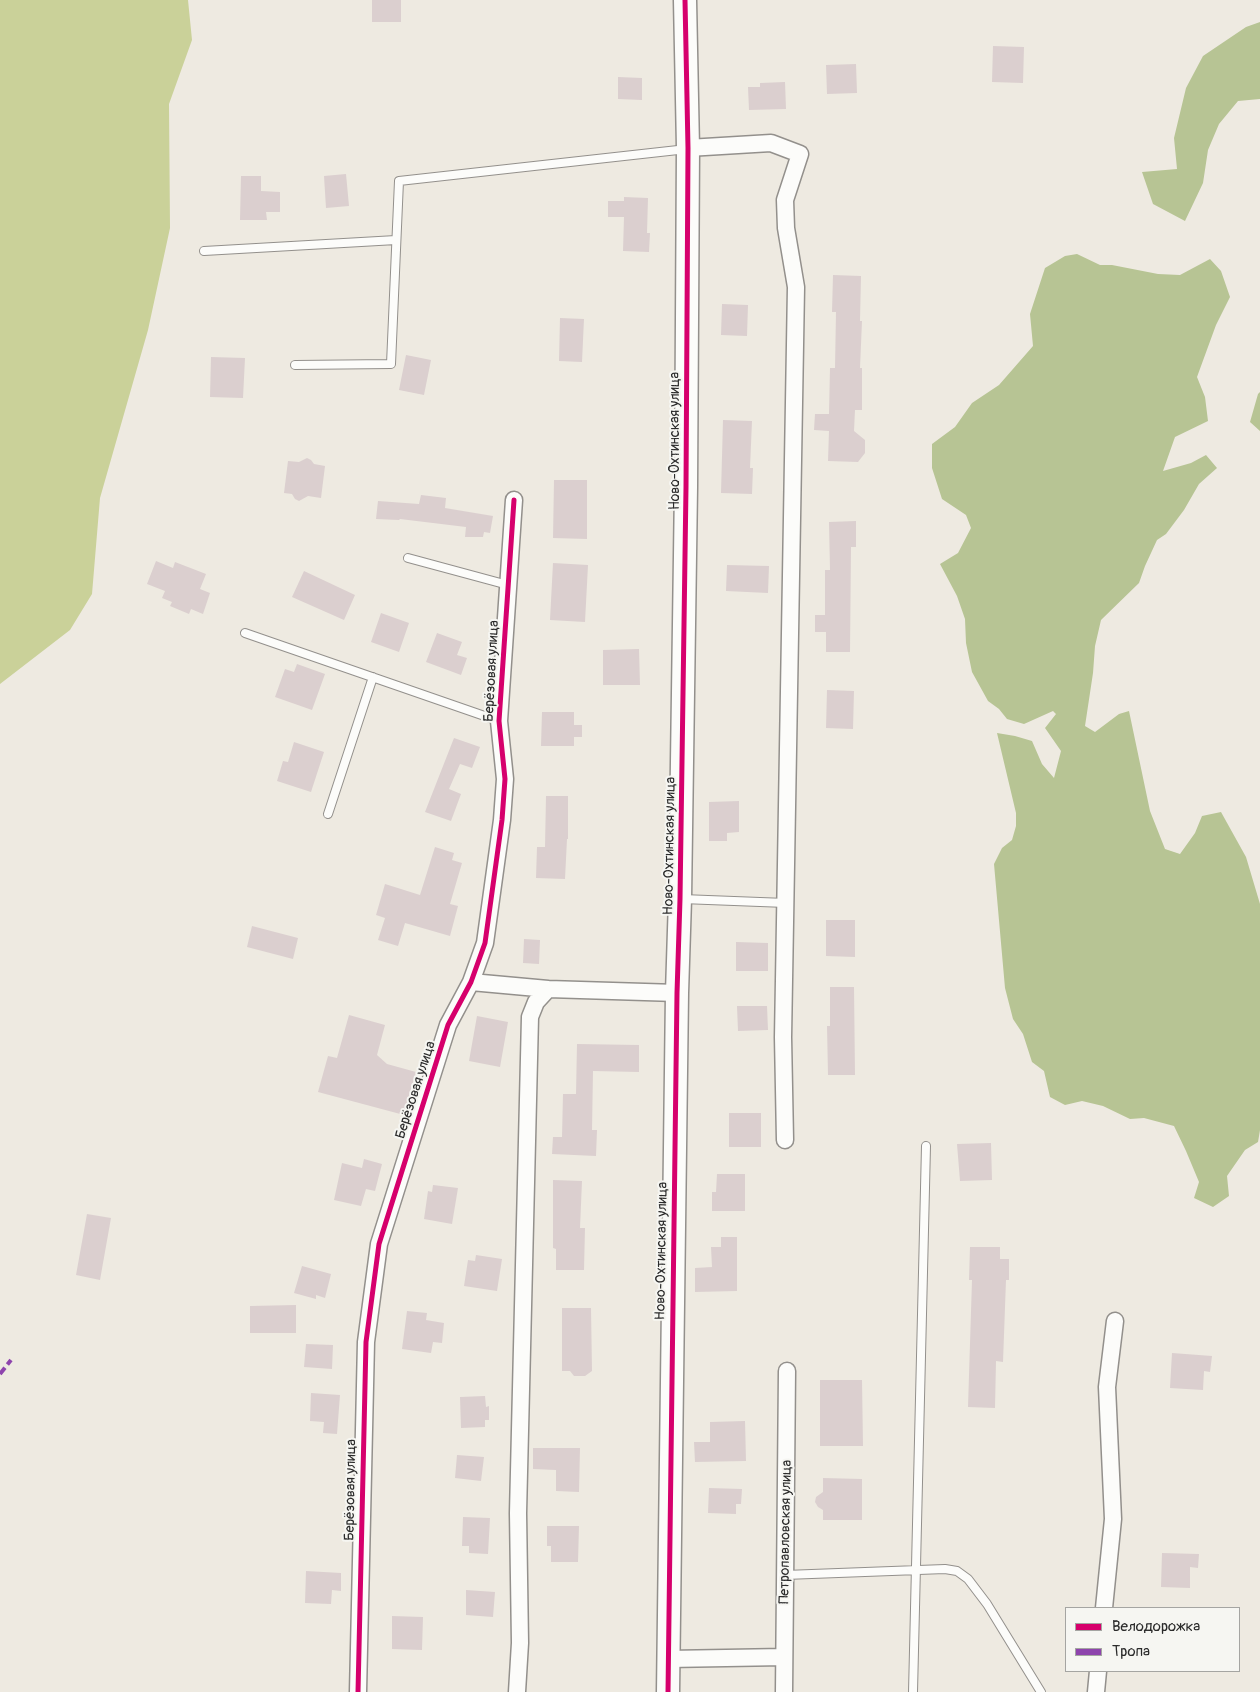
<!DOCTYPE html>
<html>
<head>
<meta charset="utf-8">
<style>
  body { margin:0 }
  #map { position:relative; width:1260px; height:1692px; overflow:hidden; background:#eeeae1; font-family:Pangolin,sans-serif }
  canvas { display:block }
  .legend { position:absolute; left:1065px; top:1607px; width:175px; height:65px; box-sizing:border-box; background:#f6f6f2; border:1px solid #a5a5a2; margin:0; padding:6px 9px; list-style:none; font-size:15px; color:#2b2b2b }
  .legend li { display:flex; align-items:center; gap:10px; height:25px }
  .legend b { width:25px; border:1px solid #a5a5a2 }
</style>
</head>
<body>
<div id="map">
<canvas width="1260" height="1692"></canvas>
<ul class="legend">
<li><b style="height:6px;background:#d6006c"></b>Велодорожка</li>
<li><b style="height:6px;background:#8e44ad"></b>Тропа</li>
</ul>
</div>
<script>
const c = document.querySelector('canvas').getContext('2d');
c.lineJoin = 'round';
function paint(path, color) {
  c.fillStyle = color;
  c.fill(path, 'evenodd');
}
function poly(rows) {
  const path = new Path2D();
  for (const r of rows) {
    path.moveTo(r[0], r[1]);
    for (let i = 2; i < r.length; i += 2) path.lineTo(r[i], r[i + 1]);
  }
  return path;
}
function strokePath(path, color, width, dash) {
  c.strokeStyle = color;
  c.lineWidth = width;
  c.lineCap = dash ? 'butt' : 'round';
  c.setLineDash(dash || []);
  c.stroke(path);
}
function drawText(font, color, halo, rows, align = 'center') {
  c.font = font + ' Pangolin,sans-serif';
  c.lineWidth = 4;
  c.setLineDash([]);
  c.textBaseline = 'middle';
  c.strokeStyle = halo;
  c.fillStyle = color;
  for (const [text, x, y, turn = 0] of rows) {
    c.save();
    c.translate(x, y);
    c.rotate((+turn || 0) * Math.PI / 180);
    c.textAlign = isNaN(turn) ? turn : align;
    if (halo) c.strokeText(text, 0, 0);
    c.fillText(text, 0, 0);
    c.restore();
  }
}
paint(poly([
  [0,0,188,0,192,40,169,104,170,228,148,330,100,498,92,594,70,630,0,684]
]), '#cad199');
paint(poly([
  [1260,22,1260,99,1238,101,1219,124,1208,150,1203,183,1185,221,1153,204,1142,172,1177,169,1174,138,1186,88,1203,56,1246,27],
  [1077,254,1100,265,1112,265,1158,274,1180,275,1210,259,1221,271,1230,297,1216,325,1197,377,1205,397,1208,421,1175,437,1163,471,1191,463,1206,455,1217,468,1199,484,1184,510,1166,534,1157,540,1145,566,1139,583,1101,620,1095,646,1093,673,1085,726,1095,732,1119,714,1129,711,1150,811,1165,849,1180,854,1195,833,1202,816,1221,812,1246,857,1260,904,1260,1130,1258,1142,1245,1150,1227,1176,1229,1196,1213,1207,1194,1198,1199,1182,1186,1151,1174,1126,1144,1118,1130,1119,1103,1106,1082,1101,1065,1105,1050,1097,1044,1071,1032,1062,1023,1034,1013,1019,1005,988,994,864,1002,848,1012,840,1016,826,1016,813,997,733,1015,736,1032,741,1042,764,1054,778,1061,751,1045,728,1056,714,1053,711,1024,724,1007,719,999,709,988,701,972,672,966,643,965,619,957,596,940,564,958,553,971,528,966,515,942,499,932,468,932,444,955,427,972,403,999,385,1033,346,1030,314,1045,268,1065,256],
  [1260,392,1260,431,1250,422,1258,394]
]), '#b7c494');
paint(poly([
  [372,0,401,0,401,22,372,22],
  [993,46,1024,47,1023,83,992,82],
  [856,64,857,93,827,94,826,65],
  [618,77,642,78,642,100,618,99],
  [785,82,786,109,749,110,748,87,760,87,760,83],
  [346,174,349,206,326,208,324,176],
  [241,176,261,176,261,191,280,192,280,212,266,212,267,220,240,220],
  [624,197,648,198,647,233,650,233,649,252,623,251,624,217,608,217,608,201,624,201],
  [833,275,861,276,860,321,862,321,860,368,862,368,862,410,855,410,854,431,865,440,865,453,858,462,828,461,829,431,814,430,815,414,829,414,830,368,835,368,836,312,832,312],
  [722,304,748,305,747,336,721,335],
  [560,318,584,319,582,362,559,361],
  [406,355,431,360,424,395,399,390],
  [211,357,245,358,243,398,210,397],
  [723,420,752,421,750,468,753,468,752,494,721,493],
  [307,458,311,460,314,464,325,466,321,498,308,496,299,501,295,499,292,494,284,493,288,461,299,462],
  [554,480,587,480,587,539,553,538],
  [421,495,446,498,445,508,493,516,490,533,484,532,483,537,465,537,466,527,400,519,399,520,376,519,378,501,419,504],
  [856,521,856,547,851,547,850,652,826,652,826,632,815,632,815,615,825,615,825,570,830,570,829,522],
  [156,561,173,568,175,562,206,574,200,589,210,593,203,614,191,609,189,614,170,606,172,602,162,598,165,591,147,584],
  [553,563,588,565,585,622,550,620],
  [727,565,769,566,768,593,726,591],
  [304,571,355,595,344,620,292,597],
  [381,613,409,623,399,652,371,642],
  [437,633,462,642,457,655,467,658,461,675,426,662],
  [639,649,640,685,603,685,603,650],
  [297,664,325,674,312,710,275,697,285,669,294,672],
  [827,690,854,691,853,729,826,728],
  [542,712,574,712,574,725,582,725,582,737,574,737,574,746,541,746],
  [454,738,480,747,472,768,460,764,449,789,461,794,451,821,425,812],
  [294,742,324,752,311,792,277,781,283,761,288,762],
  [546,796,568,796,568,839,567,839,565,879,536,878,537,847,545,847],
  [739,801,739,832,727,833,727,841,709,841,709,802],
  [435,847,454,853,452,860,462,863,450,904,458,906,450,936,405,923,398,946,378,940,385,918,376,915,385,884,420,895],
  [826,920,855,920,855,957,826,956],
  [252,926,298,938,293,959,247,947],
  [524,939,540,940,539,964,523,963],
  [736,942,768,943,768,971,736,971],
  [830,987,854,987,855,1075,828,1075,827,1026,830,1026],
  [737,1006,767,1006,768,1030,738,1031],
  [349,1015,385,1025,377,1055,387,1064,416,1072,404,1115,318,1092,328,1056,337,1058],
  [477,1016,508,1022,500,1067,469,1061],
  [577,1044,639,1045,639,1072,593,1071,592,1130,597,1130,596,1156,552,1154,553,1137,562,1137,563,1094,576,1094],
  [729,1113,761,1113,761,1147,729,1147],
  [991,1143,992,1180,960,1181,957,1144],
  [364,1159,382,1164,375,1191,366,1189,361,1206,334,1200,342,1163,362,1168],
  [717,1174,745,1174,745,1211,712,1211,712,1192,716,1192],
  [553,1180,582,1181,580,1228,585,1228,584,1270,556,1270,556,1249,553,1248],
  [433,1185,458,1188,452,1224,424,1219,428,1191,432,1192],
  [87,1214,111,1218,100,1280,76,1275],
  [721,1237,737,1237,737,1291,695,1292,695,1268,712,1267,711,1247,721,1247],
  [970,1247,1000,1247,1000,1259,1009,1259,1009,1280,1006,1280,1003,1362,996,1361,995,1408,968,1407,972,1280,969,1280],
  [476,1255,502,1259,497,1291,464,1286,468,1260,475,1261],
  [302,1266,331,1274,325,1298,316,1295,316,1299,294,1293],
  [296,1305,296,1333,250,1333,250,1306],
  [562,1308,591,1308,592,1371,585,1376,574,1376,570,1371,562,1371],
  [407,1311,427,1313,426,1320,444,1323,442,1343,433,1342,431,1353,402,1349],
  [306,1344,333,1345,332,1369,304,1367],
  [1172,1353,1212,1356,1210,1372,1204,1371,1203,1390,1170,1388],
  [820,1380,862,1380,863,1446,820,1446],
  [311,1393,340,1395,337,1434,323,1433,324,1422,310,1421],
  [485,1396,486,1407,489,1406,489,1420,485,1420,485,1427,461,1428,460,1397],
  [745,1421,746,1461,695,1462,694,1442,710,1442,710,1422],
  [533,1448,580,1448,579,1492,556,1491,556,1470,533,1469],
  [457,1455,484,1457,481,1481,455,1478],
  [823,1478,862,1479,862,1520,823,1520,823,1510,818,1507,815,1502,816,1497,823,1492],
  [709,1488,742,1489,741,1504,736,1504,736,1514,708,1513],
  [463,1517,490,1518,488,1554,469,1553,469,1546,462,1546],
  [547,1526,579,1526,578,1562,551,1562,551,1546,547,1546],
  [1162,1553,1199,1554,1198,1568,1190,1567,1190,1588,1161,1587],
  [306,1571,341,1573,341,1591,332,1590,331,1604,305,1603],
  [466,1590,495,1592,493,1617,466,1615],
  [392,1616,423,1617,422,1650,392,1649]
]), '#dbcfcf');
const lane = poly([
  [204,251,396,240],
  [295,365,391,364,399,181,687,149],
  [408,558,508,585],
  [245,633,499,721],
  [328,814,373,677],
  [682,899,786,903],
  [785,1575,945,1569,957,1571,968,1579,987,1604,1041,1692],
  [913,1692,926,1146]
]);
const street = poly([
  [688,148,771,143,800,154,785,200,786,228,796,287,783,1037,785,1140],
  [471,982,548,989],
  [1104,1608,1113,1519,1107,1387,1115,1321],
  [668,1659,784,1657],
  [358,1692,366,1342,379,1244,448,1025,471,982,485,943,502,820,505,779,499,721,514,500],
  [517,1692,520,1643,518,1513,530,1017,536,1002,548,989,677,993],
  [784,1692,787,1371],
  [1096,1692,1098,1671]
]);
const secondary = poly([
  [668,1692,677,993,680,899,686,487,688,148,685,0]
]);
strokePath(lane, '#93908c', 10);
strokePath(street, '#93908c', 19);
strokePath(secondary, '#93908c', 25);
strokePath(lane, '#fcfcfa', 8);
strokePath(street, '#fcfcfa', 16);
strokePath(secondary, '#fcfcfa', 22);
strokePath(poly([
  [0,1374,11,1360]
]), '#8e44ad', 4, [8, 4]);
strokePath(poly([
  [358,1692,366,1342,379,1244,448,1025,471,982,485,943,502,820,505,779,499,721,514,500],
  [668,1692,677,993,680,899,686,487,688,148,685,0]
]), '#d6006c', 5);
drawText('14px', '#2b2b2b', '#f6f6f2', [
  ["Ново-Охтинская улица",675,441,-90],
  ["Берёзовая улица",492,671,-87],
  ["Ново-Охтинская улица",670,846,-89],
  ["Берёзовая улица",416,1090,-72],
  ["Ново-Охтинская улица",662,1251,-89],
  ["Берёзовая улица",351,1490,-89],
  ["Петропавловская улица",786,1532,-89]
]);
</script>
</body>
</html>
